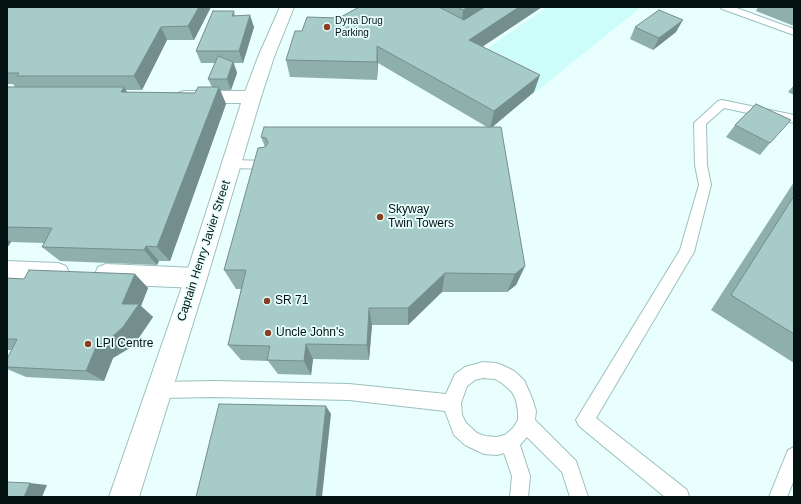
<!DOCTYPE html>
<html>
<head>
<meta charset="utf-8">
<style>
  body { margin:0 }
  #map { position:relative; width:801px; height:504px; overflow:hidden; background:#e8fffd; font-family:Helvetica,sans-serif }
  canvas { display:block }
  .frame { position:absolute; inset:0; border:8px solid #051212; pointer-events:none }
</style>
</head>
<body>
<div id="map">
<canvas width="801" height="504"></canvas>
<div class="frame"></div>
</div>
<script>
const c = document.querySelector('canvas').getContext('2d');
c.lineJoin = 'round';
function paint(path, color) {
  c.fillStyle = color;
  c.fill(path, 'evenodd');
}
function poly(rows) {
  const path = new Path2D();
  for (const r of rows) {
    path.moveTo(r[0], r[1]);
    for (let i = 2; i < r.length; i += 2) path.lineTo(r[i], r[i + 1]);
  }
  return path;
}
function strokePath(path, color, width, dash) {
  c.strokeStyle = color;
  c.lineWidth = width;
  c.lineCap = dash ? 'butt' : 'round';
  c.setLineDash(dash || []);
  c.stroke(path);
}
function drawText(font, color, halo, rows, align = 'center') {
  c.font = font + ' Helvetica,sans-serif';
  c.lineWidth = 3.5;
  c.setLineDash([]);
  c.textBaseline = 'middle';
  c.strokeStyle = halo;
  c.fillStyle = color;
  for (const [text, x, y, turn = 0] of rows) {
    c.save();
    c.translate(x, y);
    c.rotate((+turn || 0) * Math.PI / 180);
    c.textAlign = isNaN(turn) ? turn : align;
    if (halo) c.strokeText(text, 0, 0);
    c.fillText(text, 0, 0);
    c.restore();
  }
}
paint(poly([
  [547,7,641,7,536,92,472,59]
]), '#ccfdfa');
const lane = poly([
  [720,7,734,7,794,29,794,35,722,9,720,7],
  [722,100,794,115,794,123,724,108,706,124,707,165,711,185,694,252,596,418,687,490,689,497,665,497,579,426,576,420,680,250,699,185,695,165,694,123,718,101,722,100],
  [231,160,268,161,272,162,274,165,272,168,268,169,231,168,227,167,225,164,227,161,231,160],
  [483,362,496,363,502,365,514,371,524,380,532,398,536,411,535,420,576,461,588,497,570,497,562,472,527,437,520,445,530,476,528,497,510,497,512,476,504,453,497,455,484,454,465,445,454,435,445,411,349,400,214,397,159,398,153,396,151,390,153,384,159,382,214,381,349,384,446,394,455,374,465,367,483,362],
  [483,378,495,379,502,383,512,392,516,400,518,411,518,420,513,428,505,435,497,437,485,436,477,433,466,423,462,415,461,403,467,386,475,380,483,378],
  [794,447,794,480,787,497,769,497,788,450,794,447]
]);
const street = poly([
  [184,91,252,91,258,93,261,97,258,101,252,103,184,103,178,101,175,97,178,93,184,91],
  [7,261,58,263,66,266,69,273,66,280,58,283,7,281,7,261],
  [106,264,196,268,204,271,207,278,204,285,196,288,106,284,98,281,95,274,98,267,106,264]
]);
const secondary = poly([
  [280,7,294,7,274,57,261,97,207,278,139,497,109,497,185,278,243,97,258,57,280,7]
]);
strokePath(lane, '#9cc0be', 2);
strokePath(street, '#9cc0be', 2);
strokePath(secondary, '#9cc0be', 2);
paint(lane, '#fff');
paint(street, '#fff');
paint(secondary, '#fff');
paint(poly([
  [7,7,211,7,194,40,167,40,142,90,125,90,127,92,195,93,212,87,208,79,215,63,201,63,196,51,234,11,235,16,254,27,243,63,234,63,237,73,231,90,220,90,226,104,170,261,159,261,157,265,60,261,42,247,44,243,11,242,7,248,7,87,15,87,13,84,7,84],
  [359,7,542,7,483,46,534,92,492,127,525,266,516,285,507,292,442,292,408,325,372,325,369,360,313,359,311,375,278,374,268,361,241,360,228,345,241,289,236,289,224,270,265,147,261,137,487,127,378,63,377,80,290,77,286,60,302,31,339,18],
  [758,7,794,7,794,26,756,11],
  [635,27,676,32,653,50,630,39],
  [794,85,794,95,788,92],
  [735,125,770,143,760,155,726,137],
  [794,182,794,363,711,310],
  [135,274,148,288,141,306,153,317,138,339,128,349,113,358,104,381,26,377,7,369,7,359,12,350,7,350,7,278,24,279]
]), '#8fafad');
paint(poly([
  [199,7,211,7,194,40,188,26],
  [468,7,494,7,461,27,463,10],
  [519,7,542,7,467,57,469,40],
  [250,15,254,27,243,63,239,51],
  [683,20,676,32,653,50,659,38],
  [161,27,167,40,142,90,134,76],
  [377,46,378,63,377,80],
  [233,62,237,73,231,90,227,79],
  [540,75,534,92,490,129,494,111],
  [124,87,134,104,121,92],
  [219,87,226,104,170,261,157,247],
  [7,239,11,242,7,248],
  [146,246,159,261,157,265,144,250],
  [525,266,516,285,507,292,515,274],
  [445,273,442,292,408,325,408,308],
  [135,274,148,288,141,306,153,317,138,339,128,349,113,358,104,381,86,371,96,347,122,304],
  [369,308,372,325,369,360,367,345],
  [306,344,313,359,311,375,304,361],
  [326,406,331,414,322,497,316,497],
  [30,483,47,485,42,497,24,497]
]), '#748e8d');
const building = poly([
  [7,7,199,7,188,26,161,27,134,76,17,76,19,73,7,73,7,7],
  [359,7,439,7,464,20,485,7,519,7,469,40,540,75,494,111,377,46,377,62,286,60,295,31,302,31,307,17,339,18,359,7],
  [457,7,468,7,463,10,457,7],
  [659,10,683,20,659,38,635,27,659,10],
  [213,11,234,11,232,16,250,15,239,51,196,51,213,11],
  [218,56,233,62,227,79,208,79,218,56],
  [7,87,124,87,121,92,195,93,198,87,219,87,157,247,146,246,144,250,42,247,52,228,7,227,7,87],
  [756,104,791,120,770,143,735,125,756,104],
  [264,127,501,127,525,266,515,274,445,273,408,308,369,308,367,345,306,344,304,361,267,360,270,346,228,345,246,270,224,270,258,148,265,147,268,143,266,138,261,137,264,127],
  [794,196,794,334,731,295,794,196],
  [29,270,135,274,122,304,139,304,123,327,112,337,96,347,86,371,7,367,7,359,17,339,7,339,7,278,24,279,29,270],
  [219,404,326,406,316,497,196,497,219,404],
  [7,482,30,483,24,497,7,497,7,482]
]);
paint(building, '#a6cbc9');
strokePath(building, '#748e8d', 1);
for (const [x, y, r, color] of [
  [327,27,4,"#894022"],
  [380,217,4,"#894022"],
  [267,301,4,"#894022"],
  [268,333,4,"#894022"],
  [88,344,4,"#894022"]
]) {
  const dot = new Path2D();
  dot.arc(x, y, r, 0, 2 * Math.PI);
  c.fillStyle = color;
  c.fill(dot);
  strokePath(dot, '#e8fffd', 1.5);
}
drawText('10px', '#051212', '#e8fffd', [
  ["Dyna Drug",335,21],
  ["Parking",335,33]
], 'left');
drawText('12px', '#051212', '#e8fffd', [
  ["Skyway",388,210],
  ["Twin Towers",388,224],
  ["SR 71",275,301],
  ["Uncle John's",276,333],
  ["LPI Centre",96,344]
], 'left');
drawText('12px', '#051212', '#e8fffd', [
  ["Captain Henry Javier Street",204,251,-72]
]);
</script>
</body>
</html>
